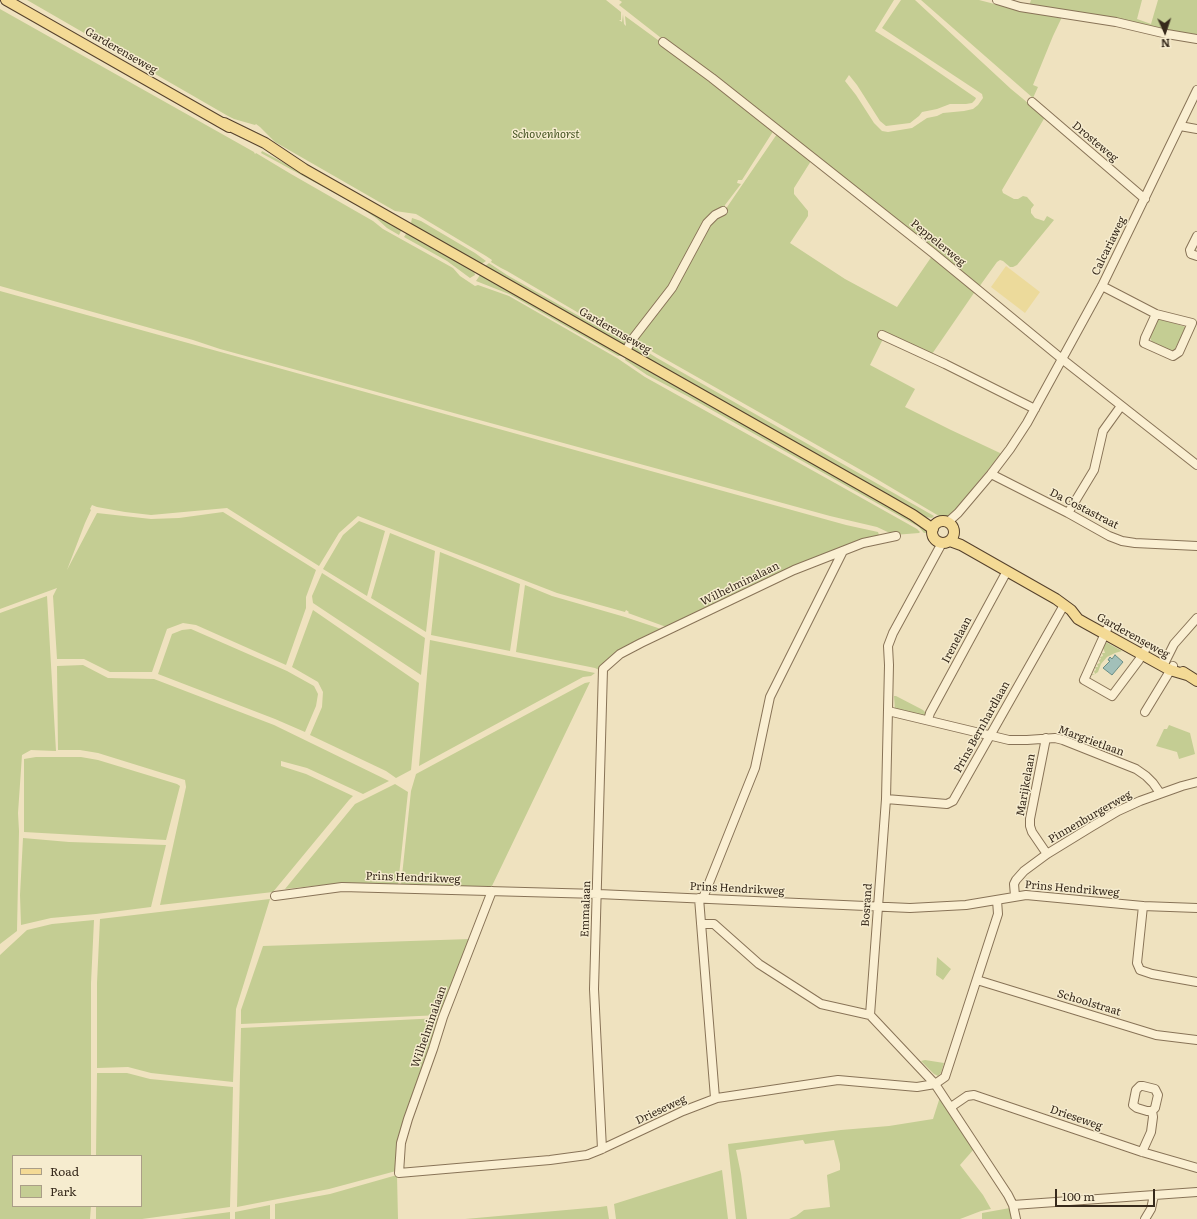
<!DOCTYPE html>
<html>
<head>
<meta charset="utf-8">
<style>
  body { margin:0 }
  #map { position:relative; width:1197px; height:1219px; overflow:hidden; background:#efe2bf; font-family:Literata,serif }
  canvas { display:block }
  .legend { position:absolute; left:12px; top:1155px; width:130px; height:52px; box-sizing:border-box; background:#f6eccf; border:1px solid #aa9e87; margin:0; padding:5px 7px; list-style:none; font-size:12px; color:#372a1c }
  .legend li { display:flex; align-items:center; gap:8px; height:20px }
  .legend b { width:20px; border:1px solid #aa9e87 }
  .north { position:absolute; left:1145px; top:12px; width:40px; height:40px; -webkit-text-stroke:3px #f6eccf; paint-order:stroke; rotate:177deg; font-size:11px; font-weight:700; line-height:16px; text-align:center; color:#372a1c }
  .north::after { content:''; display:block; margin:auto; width:14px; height:18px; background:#372a1c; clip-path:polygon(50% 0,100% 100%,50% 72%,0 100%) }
  .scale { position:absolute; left:1055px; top:1189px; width:100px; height:18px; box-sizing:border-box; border:2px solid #372a1c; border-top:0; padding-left:5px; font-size:12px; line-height:14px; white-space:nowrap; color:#372a1c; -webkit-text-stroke:3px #f6eccf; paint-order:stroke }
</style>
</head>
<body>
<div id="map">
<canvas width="1197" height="1219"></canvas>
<ul class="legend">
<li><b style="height:5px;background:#f4da95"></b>Road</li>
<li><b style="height:11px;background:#c4cd93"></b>Park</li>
</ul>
<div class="north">N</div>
<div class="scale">100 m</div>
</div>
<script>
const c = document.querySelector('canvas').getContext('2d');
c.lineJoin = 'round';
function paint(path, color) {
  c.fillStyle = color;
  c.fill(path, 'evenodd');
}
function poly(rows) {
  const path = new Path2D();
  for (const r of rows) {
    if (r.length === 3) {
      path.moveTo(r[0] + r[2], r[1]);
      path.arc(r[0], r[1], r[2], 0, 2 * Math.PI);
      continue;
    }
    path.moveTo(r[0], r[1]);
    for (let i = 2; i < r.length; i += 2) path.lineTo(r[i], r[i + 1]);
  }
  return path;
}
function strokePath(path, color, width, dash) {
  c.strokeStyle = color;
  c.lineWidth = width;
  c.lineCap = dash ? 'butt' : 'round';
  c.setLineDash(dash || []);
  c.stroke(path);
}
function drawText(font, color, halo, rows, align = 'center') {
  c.font = font + ' Literata,serif';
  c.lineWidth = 3;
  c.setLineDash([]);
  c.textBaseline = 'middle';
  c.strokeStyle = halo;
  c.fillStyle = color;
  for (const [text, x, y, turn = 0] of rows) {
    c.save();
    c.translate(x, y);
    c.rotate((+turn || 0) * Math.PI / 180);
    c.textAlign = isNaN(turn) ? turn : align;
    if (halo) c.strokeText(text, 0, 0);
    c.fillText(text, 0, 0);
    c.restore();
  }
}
paint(poly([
  [27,0,606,0,621,12,621,20,619,20,622,22,623,14,624,24,626,26,625,16,662,43,774,130,742,180,738,180,737,183,741,184,725,205,723,213,777,134,811,161,794,188,794,194,808,211,808,216,790,243,845,279,897,307,932,256,976,290,932,354,886,333,870,365,915,389,905,407,951,430,1000,453,1001,454,949,517,944,519,875,478,653,352,642,344,636,340,624,338,618,333,606,329,507,271,501,268,491,262,492,260,486,256,416,214,395,211,275,142,260,127,256,124,255,125,234,119,228,116],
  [619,0,894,0,875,31,915,56,976,98,975,100,972,103,966,104,950,104,937,109,922,112,919,116,910,123,886,126,880,121,857,85,849,75,845,81,856,95,874,123,882,131,888,132,912,128,927,118,937,116,943,113,964,111,973,109,978,105,983,98,982,94,882,28,901,0,915,0,1011,89,1045,117,1002,190,1003,193,1014,199,1018,199,1023,196,1027,197,1034,205,1031,209,1031,213,1035,218,1044,221,1047,216,1054,220,1017,265,1013,267,1010,267,1003,261,1000,260,997,262,979,287,692,58,665,41,619,5,622,2],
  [921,0,979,0,1014,9,1062,17,1053,36,1033,85,1038,87,1033,98],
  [1031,0,1142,0,1137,19,1151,24,1158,0,1197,0,1197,37,1029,6],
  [0,9,254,152,255,154,256,153,291,174,373,221,383,229,453,268,460,276,475,286,478,285,509,296,617,358,645,377,835,483,917,529,920,532,919,533,894,535,877,527,830,516,220,349,193,340,0,286],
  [262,151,371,210,400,227,401,231,399,235,387,228,376,218,358,206,261,153],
  [412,218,421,221,475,253,486,261,480,265,412,226,411,223],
  [411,233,474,271,475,275,470,278,447,261,404,237,406,234],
  [489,263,507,275,607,332,628,342,627,344,623,346,484,267],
  [482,274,624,353,622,356,618,356,509,294,476,281,480,275],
  [0,291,846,525,878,532,879,535,877,538,669,628,628,613,629,612,626,610,625,612,557,593,358,516,339,533,319,566,227,508,151,515,125,512,97,507,92,505,90,509,91,510,85,523,67,570,97,513,151,519,179,518,223,512,316,570,306,597,306,608,286,665,196,625,183,623,167,629,152,672,110,672,84,659,57,659,53,596,57,588,0,609],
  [1157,318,1186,327,1175,349,1171,352,1152,342,1150,338],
  [633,343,657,358,934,516,932,518,925,517,631,351],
  [626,355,893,507,930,531,930,533,924,533,919,527,687,396,647,375,625,360],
  [359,521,385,531,367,596,323,569,343,535],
  [390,533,435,551,426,632,371,598],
  [440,552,520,584,510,651,431,635],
  [322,573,425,638,421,675,313,603,312,596],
  [525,585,552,596,625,617,664,630,599,670,595,668,516,652],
  [47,596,56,751,31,750,22,755,18,813,19,831,17,931,0,944,0,613],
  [313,610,419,683,411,770,396,778,386,771,310,735,322,707,323,692,318,682,292,667],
  [191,629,287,671,314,686,318,694,316,706,305,732,275,719,158,674,172,634,182,630],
  [430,640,509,656,595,673,591,676,583,677,419,766],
  [1104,641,1122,651,1115,653,1107,657,1101,664,1098,672,1095,674,1089,676,1091,672,1092,674,1095,674,1094,671,1096,670,1095,667,1098,667,1097,664,1100,663,1099,660,1101,659,1100,657,1103,656,1102,653,1105,653,1102,645],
  [83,665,108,678,154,679,274,725,389,781,363,794,307,768,281,761,281,766,306,774,353,796,349,800,273,892,160,905,186,787,185,780,98,753,80,750,58,750,57,666],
  [590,682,491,888,401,885,411,791,416,774,585,683],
  [894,696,896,696,923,710,927,714,925,716,895,710],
  [1169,725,1190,733,1195,754,1179,759,1177,752,1156,746,1164,729,1167,729],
  [36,757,81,757,98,760,177,784,180,786,166,840,24,832,24,759],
  [395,784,408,792,398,885,341,883,285,889,355,804],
  [23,838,69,842,166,845,151,907,96,914,51,918,21,925,20,895],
  [270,899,236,1009,233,1082,151,1073,128,1067,97,1068,97,983,100,919],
  [94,920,91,983,91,1156,13,1156,13,1206,91,1206,90,1219,0,1219,0,955,27,930,52,924],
  [470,939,441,1015,241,1024,241,1010,263,946],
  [937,957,951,969,943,980,936,975],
  [440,1018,396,1171,329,1189,237,1207,241,1028],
  [925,1060,944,1063,941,1073,938,1076,934,1074,921,1061],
  [97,1073,127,1073,150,1079,233,1087,230,1207,142,1219,96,1219,96,1206,141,1206,141,1156,96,1156],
  [940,1097,974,1149,960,1165,983,1195,991,1209,981,1211,960,1219,789,1219,796,1216,804,1210,830,1207,827,1175,840,1170,840,1164,834,1140,805,1144,803,1140,736,1150,741,1174,747,1219,736,1219,728,1144,841,1130,889,1126,933,1119],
  [722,1170,728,1219,616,1219,614,1204],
  [397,1175,398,1219,275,1219,275,1204,330,1194],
  [270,1205,270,1219,235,1219,235,1212],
  [607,1206,609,1219,465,1219,600,1207],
  [1010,1208,1012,1219,982,1219,982,1213],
  [230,1212,230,1219,179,1219]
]), '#c4cd93');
paint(poly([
  [1006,266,1040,292,1025,313,991,287]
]), '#ecda9b');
const water = poly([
  [1115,655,1123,662,1112,675,1103,668,1110,661,1108,660,1110,657,1112,659,1115,655]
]);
paint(water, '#a2c0b9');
strokePath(water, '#698e87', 1);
const minor = poly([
  [997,0,1020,7,1116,22,1167,34,1197,39],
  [663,42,712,78,933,253,1062,359,1197,465],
  [1032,102,1145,199],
  [1180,126,1197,129],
  [1197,236,1190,250,1191,254,1197,256],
  [1102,286,1156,314,1192,323,1179,352,1173,356,1144,343,1145,338,1156,314],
  [882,335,945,364,1035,409],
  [626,351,631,341,672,288,707,223,715,215,723,211],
  [991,474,1068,513,1109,536,1122,541,1135,543,1197,546],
  [1068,513,1094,470,1103,431,1121,406],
  [948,522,958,513,991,474,1010,449,1027,423,1102,286,1197,90],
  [942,543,893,633,888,646,889,665,886,799,870,1015,935,1084,1008,1195,1013,1205,1016,1219],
  [1107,629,1084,680,1112,696,1139,660,1145,650],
  [1163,666,1174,644,1197,618],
  [888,711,1009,740,1027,740,1055,738,1063,740,1136,769,1146,776,1153,783,1160,793],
  [1145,712,1173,666],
  [928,720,930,713,1007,571],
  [1046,738,1030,819,1030,826,1032,832,1047,854],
  [886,799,947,804,953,801,1064,605],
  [492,891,443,1017,433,1049,408,1119,401,1143,399,1173,550,1160,587,1155,602,1149,683,1111,717,1098,838,1080,917,1087,935,1084,945,1077,998,914,997,900],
  [275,896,342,887,598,894,910,908,966,905,1026,895,1143,906,1197,908],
  [1015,896,1014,884,1016,880,1024,871,1047,854,1091,827,1118,811,1140,801,1182,786,1197,782],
  [699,898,715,1098],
  [703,898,755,768,770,697,843,551],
  [1143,906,1137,963,1140,970,1152,974,1197,982],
  [701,924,714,924,759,964,821,1004,870,1015],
  [977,980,1156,1035,1197,1040],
  [951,1107,967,1096,974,1095,1142,1152,1197,1168],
  [602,1149,594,989,603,669,620,654,641,643,794,570,863,543,896,536],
  [1142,1152,1151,1132,1153,1117,1152,1111,1155,1108,1158,1095,1155,1089,1143,1086,1140,1086,1136,1090,1133,1105,1137,1108,1147,1111,1152,1111],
  [1013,1205,1197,1192],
  [1145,1219,1151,1209,1154,1195]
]);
const major = poly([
  [6,0,229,127],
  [224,123,265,143,304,169,887,500,913,515,933,529],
  [943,532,11],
  [950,541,961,545,1056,599,1071,610,1078,619,1085,623,1170,670,1187,675],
  [1183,672,1197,681]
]);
strokePath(minor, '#887357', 10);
strokePath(major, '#55412c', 12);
strokePath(minor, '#faefd2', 8);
strokePath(major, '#f4da95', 10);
drawText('11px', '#372a1c', '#f6eccf', [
  ["Garderenseweg",121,51,30],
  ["Drosteweg",1095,142,40],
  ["Peppelerweg",938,243,39],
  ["Calcariaweg",1109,246,-64],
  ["Garderenseweg",615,331,30],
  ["Da Costastraat",1084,509,27],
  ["Wilhelminalaan",740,584,-26],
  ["Garderenseweg",1133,636,29],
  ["Irenelaan",957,640,-62],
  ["Prins Bernhardlaan",982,727,-61],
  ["Margrietlaan",1091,741,20],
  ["Marijkelaan",1026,785,-80],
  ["Pinnenburgerweg",1090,817,-30],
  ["Prins Hendrikweg",413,878,2],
  ["Prins Hendrikweg",737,889,3],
  ["Prins Hendrikweg",1072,889,5],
  ["Bosrand",867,905,-86],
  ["Emmalaan",586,909,-88],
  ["Schoolstraat",1089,1003,17],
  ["Wilhelminalaan",429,1027,-71],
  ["Drieseweg",661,1110,-25],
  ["Drieseweg",1076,1118,19]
]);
drawText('italic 11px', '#455422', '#f6eccf', [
  ["Schovenhorst",546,135]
]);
</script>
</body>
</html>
